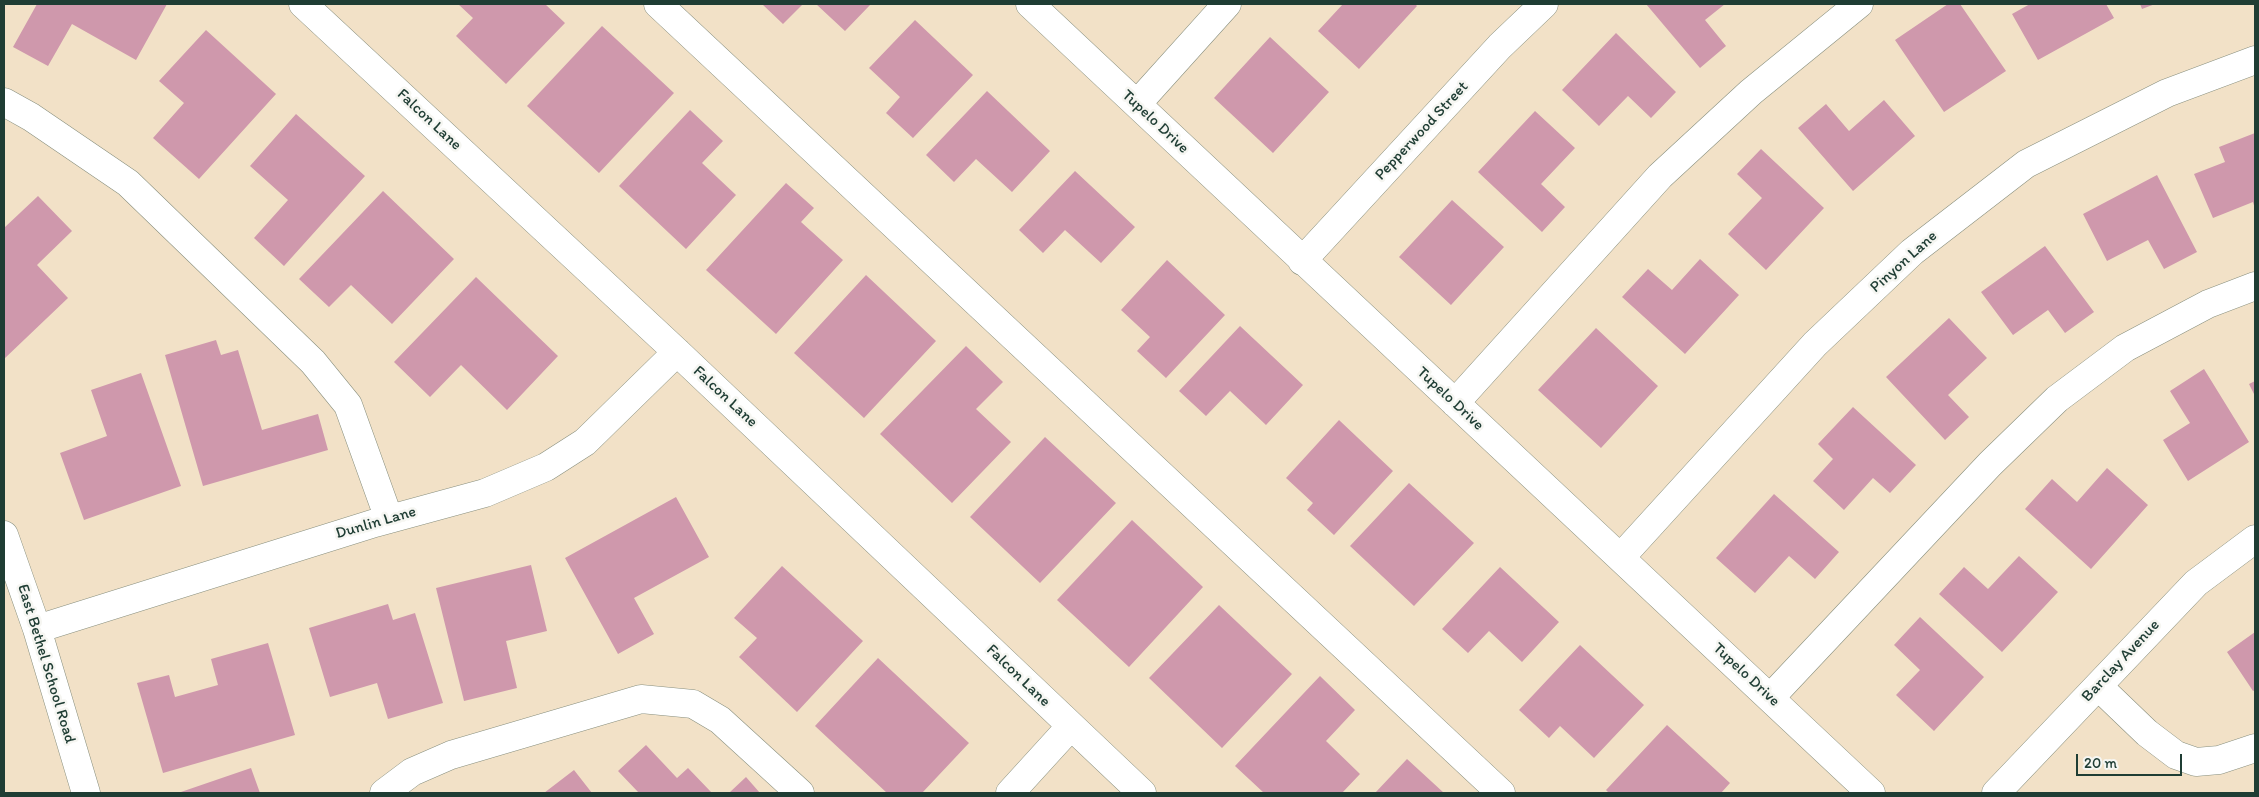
<!DOCTYPE html>
<html>
<head>
<meta charset="utf-8">
<style>
  body { margin:0 }
  #map { position:relative; width:2259px; height:797px; overflow:hidden; background:#f2e1c7; font-family:Itim,sans-serif }
  canvas { display:block }
  .frame { position:absolute; inset:0; border:5px solid #1f3d34; pointer-events:none }
  .scale { position:absolute; left:2076px; top:754px; width:106px; height:22px; box-sizing:border-box; border:2px solid #1f3d34; border-top:0; padding-left:6px; font-size:15px; line-height:18px; white-space:nowrap; color:#1f3d34; -webkit-text-stroke:4px #f6f6f2; paint-order:stroke }
</style>
</head>
<body>
<div id="map">
<canvas width="2259" height="797"></canvas>
<div class="frame"></div>
<div class="scale">20 m</div>
</div>
<script>
const c = document.querySelector('canvas').getContext('2d');
c.lineJoin = 'round';
function paint(path, color) {
  c.fillStyle = color;
  c.fill(path, 'evenodd');
}
function poly(rows) {
  const path = new Path2D();
  for (const r of rows) {
    path.moveTo(r[0], r[1]);
    for (let i = 2; i < r.length; i += 2) path.lineTo(r[i], r[i + 1]);
  }
  return path;
}
function strokePath(path, color, width, dash) {
  c.strokeStyle = color;
  c.lineWidth = width;
  c.lineCap = dash ? 'butt' : 'round';
  c.setLineDash(dash || []);
  c.stroke(path);
}
function drawText(font, color, halo, rows, align = 'center') {
  c.font = font + ' Itim,sans-serif';
  c.lineWidth = 5;
  c.setLineDash([]);
  c.textBaseline = 'middle';
  c.strokeStyle = halo;
  c.fillStyle = color;
  for (const [text, x, y, turn = 0] of rows) {
    c.save();
    c.translate(x, y);
    c.rotate((+turn || 0) * Math.PI / 180);
    c.textAlign = isNaN(turn) ? turn : align;
    if (halo) c.strokeText(text, 0, 0);
    c.fillText(text, 0, 0);
    c.restore();
  }
}
paint(poly([
  [37,4,167,4,136,60,72,24,48,66,13,47],
  [458,4,545,4,565,23,506,84,456,36,473,18],
  [762,4,803,4,783,24],
  [816,4,871,4,845,31],
  [1343,4,1415,4,1417,6,1359,69,1318,31],
  [1646,4,1725,4,1705,20,1726,46,1700,68],
  [1948,4,1960,4,2006,71,1944,112,1895,40],
  [2030,4,2106,4,2114,18,2038,60,2012,14],
  [2140,4,2155,4,2142,9],
  [915,20,973,75,913,138,886,113,900,97,869,68],
  [602,26,674,93,599,173,527,106],
  [206,30,276,94,199,179,153,138,184,103,159,81],
  [1616,33,1676,92,1651,118,1628,96,1599,126,1562,90],
  [1270,37,1329,92,1273,153,1214,98],
  [987,91,1050,151,1012,192,976,159,954,182,926,155],
  [1884,100,1915,136,1853,191,1798,128,1826,104,1849,131],
  [690,110,723,141,702,163,736,195,686,249,619,186],
  [1535,111,1575,148,1541,184,1565,207,1542,232,1478,172],
  [296,114,365,176,284,266,254,238,288,200,250,166],
  [2255,133,2255,209,2253,202,2213,218,2194,174,2225,162,2219,147],
  [1761,149,1824,208,1766,270,1728,234,1762,198,1737,174],
  [1075,171,1135,227,1101,263,1065,230,1043,253,1019,230],
  [2157,175,2197,252,2164,269,2148,240,2107,261,2083,214],
  [786,183,814,208,801,222,843,260,776,334,706,270],
  [383,191,454,259,392,324,351,285,329,307,299,279],
  [38,196,72,231,37,265,68,298,4,359,4,228],
  [1452,200,1504,247,1451,305,1399,257],
  [2045,246,2094,312,2065,333,2048,310,2013,335,1981,292],
  [1700,259,1739,295,1685,354,1622,297,1648,269,1672,290],
  [1167,260,1225,315,1166,378,1137,351,1150,337,1121,310],
  [866,275,936,341,864,418,794,353],
  [476,277,558,356,507,410,461,365,430,397,394,362],
  [1949,318,1987,358,1948,395,1969,417,1945,440,1886,377],
  [1240,326,1303,385,1266,425,1230,391,1206,416,1179,391],
  [1596,328,1658,386,1601,448,1538,390],
  [216,340,221,355,238,350,262,430,318,414,328,450,203,486,165,355],
  [966,346,1003,382,976,409,1011,442,952,503,880,434],
  [2204,369,2249,442,2188,481,2163,440,2190,423,2170,391],
  [141,373,181,486,84,520,60,453,107,436,91,390],
  [2255,381,2255,396,2249,384],
  [1853,407,1916,465,1890,493,1873,478,1844,510,1813,481,1833,459,1818,444],
  [1339,420,1393,471,1334,535,1307,510,1313,503,1286,478],
  [1045,437,1116,503,1040,583,970,517],
  [2107,468,2148,505,2091,569,2025,509,2052,479,2077,502],
  [1409,483,1474,543,1414,606,1350,546],
  [1774,494,1839,552,1815,579,1789,556,1755,593,1716,558],
  [676,497,709,557,634,598,654,634,618,654,565,558],
  [1132,520,1203,587,1129,667,1057,600],
  [2019,556,2058,592,2002,652,1939,594,1964,567,1988,589],
  [531,565,547,631,506,641,517,688,464,701,436,588],
  [782,566,863,641,797,712,739,657,757,638,734,618],
  [1500,567,1559,622,1522,662,1489,631,1468,653,1442,629],
  [388,604,393,620,415,613,443,703,388,719,377,683,330,697,309,628],
  [1219,605,1292,674,1222,748,1149,678],
  [1920,617,1984,677,1934,731,1896,695,1920,670,1894,645],
  [2255,632,2255,690,2253,691,2227,652],
  [268,643,295,735,163,773,137,683,169,675,175,697,218,685,211,659],
  [1580,645,1644,705,1594,758,1560,726,1549,738,1519,710],
  [878,658,969,743,922,793,887,793,815,726],
  [1320,676,1355,710,1326,741,1360,774,1342,793,1264,793,1235,766],
  [1667,725,1730,783,1721,793,1609,793,1606,790],
  [646,745,677,778,688,768,712,793,639,793,618,771],
  [1407,759,1444,793,1375,793],
  [251,768,260,793,178,793],
  [574,770,592,793,544,793],
  [746,777,760,793,729,793]
]), '#cf98ac');
const minor = poly([
  [303,4,677,352,1142,793],
  [658,4,1501,793],
  [1030,4,1871,793],
  [4,102,31,117,128,183,313,362,348,405,389,519],
  [1137,104,1227,4],
  [1302,261,1500,46,1544,4],
  [1455,403,1660,176,1751,92,1859,4],
  [4,535,37,629,86,793],
  [1621,557,1815,344,1912,252,2026,164,2167,93,2255,60],
  [37,629,375,523,485,493,546,467,585,442,677,352],
  [2098,686,2147,733,2176,755,2196,762,2219,760,2255,748],
  [1770,698,1990,464,2057,399,2125,348,2208,304,2255,286],
  [384,793,412,772,451,755,641,699,693,704,720,720,800,793],
  [1010,793,1071,726],
  [1996,793,2196,583,2255,539]
]);
strokePath(minor, '#888f7e', 29);
strokePath(minor, '#fff', 28);
drawText('16px', '#1f3d34', '#f6f6f2', [
  ["Falcon Lane",429,120,43],
  ["Tupelo Drive",1155,122,43],
  ["Pepperwood Street",1422,131,-47],
  ["Pinyon Lane",1904,262,-42],
  ["Falcon Lane",725,397,43],
  ["Tupelo Drive",1450,399,43],
  ["Dunlin Lane",376,523,-16],
  ["Barclay Avenue",2121,661,-47],
  ["East Bethel School Road",46,664,73],
  ["Tupelo Drive",1746,675,43],
  ["Falcon Lane",1018,676,44]
]);
</script>
</body>
</html>
